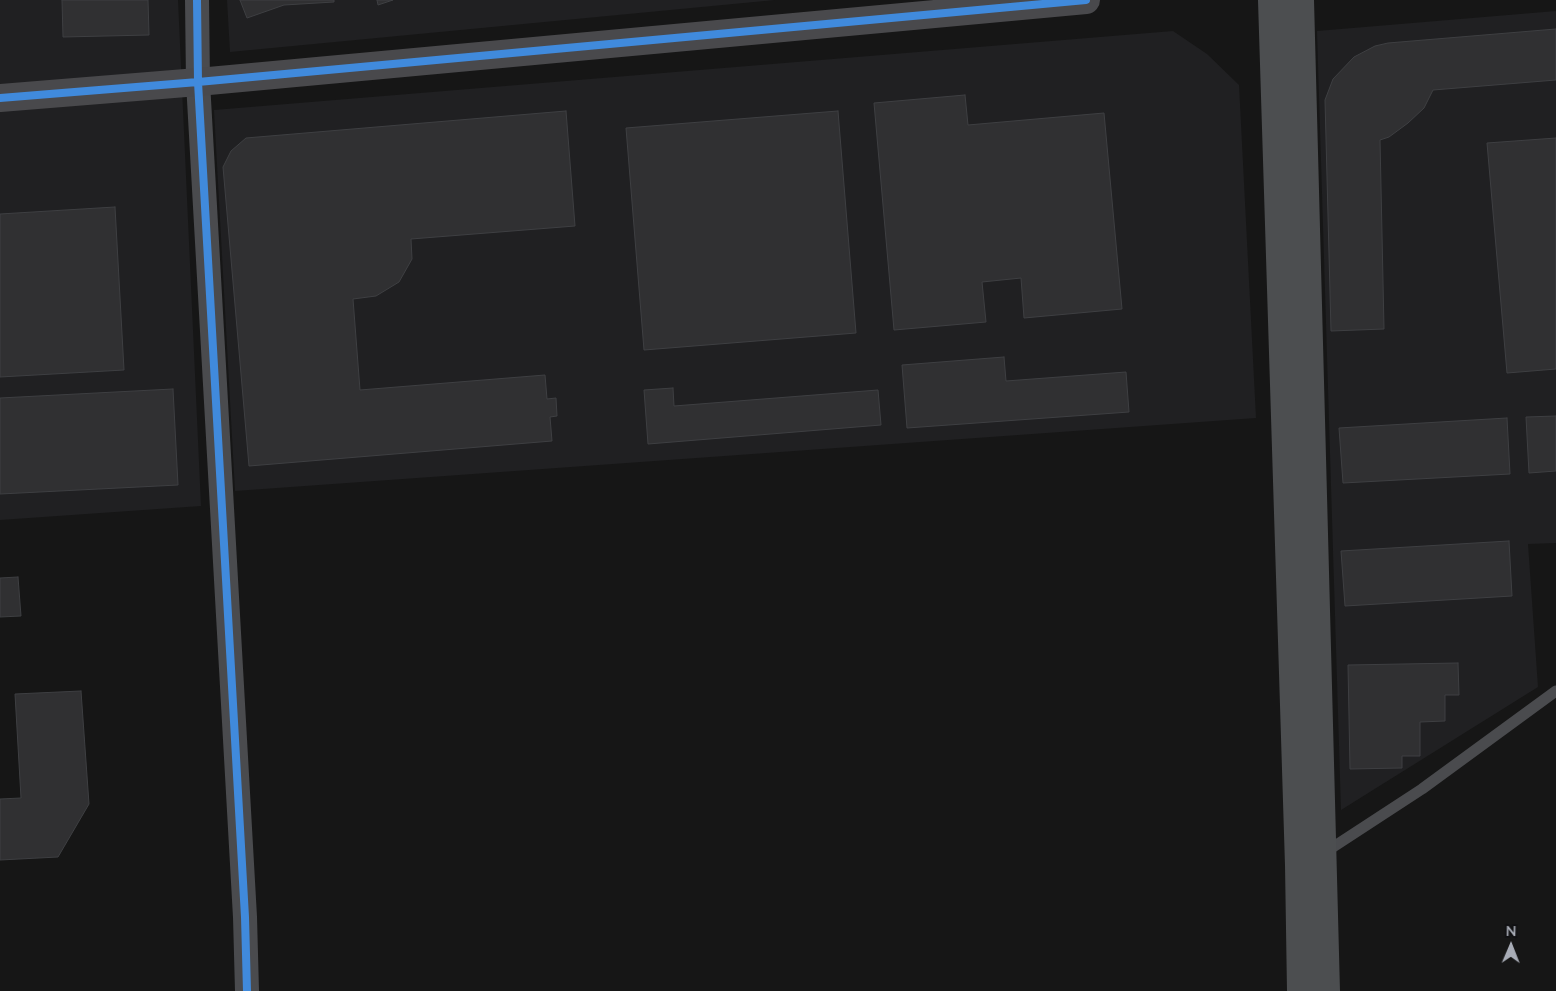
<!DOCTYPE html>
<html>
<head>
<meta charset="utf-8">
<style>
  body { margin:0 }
  #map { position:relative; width:1556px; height:991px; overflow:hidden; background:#161616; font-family:Lato,sans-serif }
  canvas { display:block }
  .north { position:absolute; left:1486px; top:921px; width:50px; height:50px; -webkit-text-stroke:4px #101012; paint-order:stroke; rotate:1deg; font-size:14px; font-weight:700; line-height:20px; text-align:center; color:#a8acb6 }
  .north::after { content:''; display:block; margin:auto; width:18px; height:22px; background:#a8acb6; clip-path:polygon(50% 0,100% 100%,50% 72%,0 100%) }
</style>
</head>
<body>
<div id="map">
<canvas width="1556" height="991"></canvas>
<div class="north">N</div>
</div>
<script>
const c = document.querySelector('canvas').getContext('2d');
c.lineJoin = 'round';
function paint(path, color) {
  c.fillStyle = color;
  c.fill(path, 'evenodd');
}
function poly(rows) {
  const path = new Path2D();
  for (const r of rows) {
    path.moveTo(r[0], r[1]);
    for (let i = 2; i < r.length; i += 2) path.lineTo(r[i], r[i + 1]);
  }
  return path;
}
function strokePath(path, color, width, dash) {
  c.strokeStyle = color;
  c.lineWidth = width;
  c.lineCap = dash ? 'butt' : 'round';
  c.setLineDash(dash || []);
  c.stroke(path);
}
paint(poly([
  [0,0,178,0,201,506,0,520],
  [227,0,775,0,230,52],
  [1556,11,1556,543,1528,544,1538,687,1341,810,1317,31],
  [1173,31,1207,54,1239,85,1256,418,235,491,214,110]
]), '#202022');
const building = poly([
  [62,0,148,0,149,35,63,37,62,0],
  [240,0,334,0,334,2,284,5,247,18,240,0],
  [377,0,393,0,378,5,377,0],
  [1556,29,1556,80,1433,90,1424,108,1408,123,1389,137,1380,140,1384,329,1331,331,1325,100,1333,79,1354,57,1375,46,1388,43,1556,29],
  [965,95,968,125,1104,113,1122,309,1024,318,1021,278,982,282,986,322,894,330,874,103,965,95],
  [566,111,575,226,411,239,412,259,399,282,376,296,353,299,360,390,545,375,547,399,556,398,557,416,550,417,552,441,249,466,223,167,231,151,246,138,566,111],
  [838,111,856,333,644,350,626,128,838,111],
  [1556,138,1556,369,1507,373,1487,143,1556,138],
  [115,207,124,370,0,377,0,214,115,207],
  [1004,357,1006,381,1126,372,1129,412,907,428,902,365,1004,357],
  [673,388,674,406,878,390,881,425,648,444,644,390,673,388],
  [173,389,178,485,0,494,0,398,173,389],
  [1556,416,1556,471,1529,473,1526,417,1556,416],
  [1507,418,1510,474,1343,483,1339,428,1507,418],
  [1509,541,1512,596,1345,606,1341,551,1509,541],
  [18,577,21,616,0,617,0,578,18,577],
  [1458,663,1459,695,1445,695,1445,721,1420,722,1420,756,1402,756,1402,768,1350,769,1348,665,1458,663],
  [81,691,89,804,58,857,0,860,0,799,21,798,15,694,81,691]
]);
paint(building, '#303032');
strokePath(building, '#3e3f42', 1);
strokePath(poly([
  [1324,853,1422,789,1556,691]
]), '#4a4b4e', 11);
strokePath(poly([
  [197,0,198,82,245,917,247,991]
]), '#4a4b4e', 24);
strokePath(poly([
  [0,98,198,82,1086,0]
]), '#49494c', 28);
strokePath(poly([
  [1272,0,1299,865,1301,991],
  [1300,0,1326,991]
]), '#4c4e50', 28);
strokePath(poly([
  [197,0,198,82,245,917,247,991],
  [0,98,198,82,1086,0]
]), '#408adc', 8);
</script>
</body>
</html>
